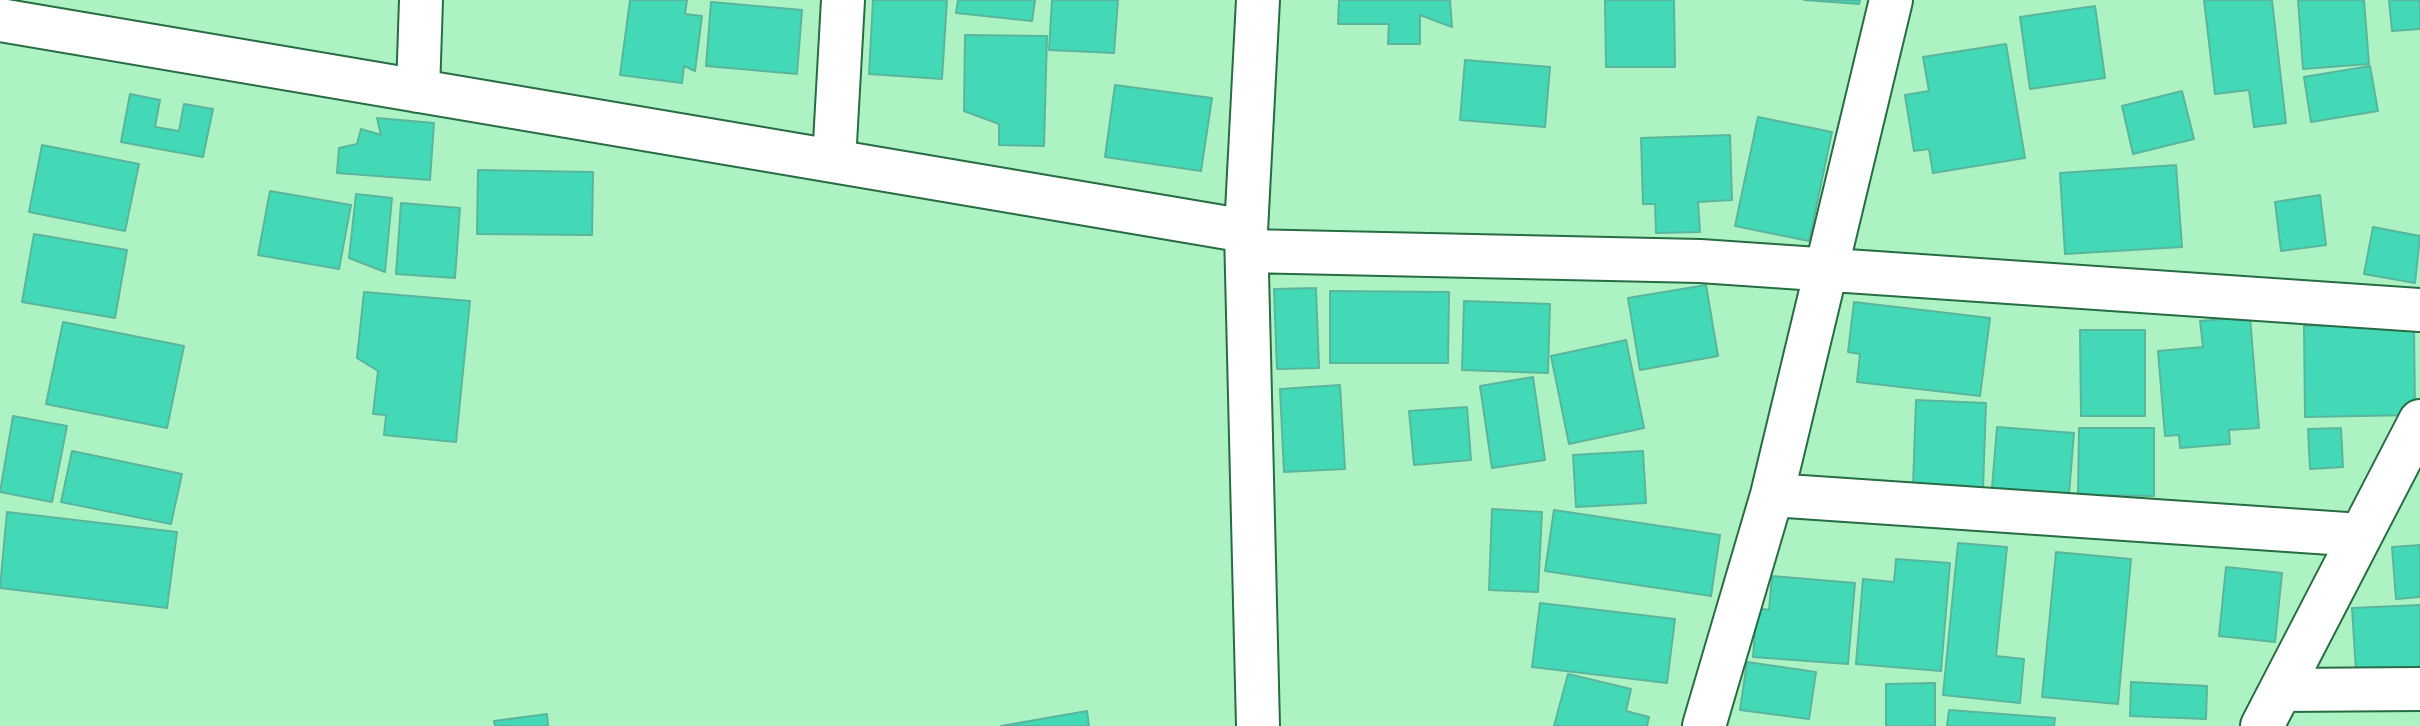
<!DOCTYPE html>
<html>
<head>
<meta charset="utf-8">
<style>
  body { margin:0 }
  canvas { display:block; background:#acf2c2 }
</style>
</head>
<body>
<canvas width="2420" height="726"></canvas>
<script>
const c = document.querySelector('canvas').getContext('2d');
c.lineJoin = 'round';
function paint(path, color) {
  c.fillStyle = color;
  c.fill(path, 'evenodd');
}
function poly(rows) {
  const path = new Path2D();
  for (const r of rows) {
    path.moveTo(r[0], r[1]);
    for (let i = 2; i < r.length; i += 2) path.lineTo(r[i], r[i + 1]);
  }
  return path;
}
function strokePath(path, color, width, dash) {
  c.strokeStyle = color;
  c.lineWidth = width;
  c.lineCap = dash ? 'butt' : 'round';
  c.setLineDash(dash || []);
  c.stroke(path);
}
const building = poly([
  [630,0,687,0,685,14,702,16,695,71,684,66,682,83,620,75,630,0],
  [873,0,947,0,942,79,869,74,873,0],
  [958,0,1035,0,1032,21,956,13,958,0],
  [1052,0,1118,0,1114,53,1049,50,1052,0],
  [1339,0,1450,0,1452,27,1420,15,1420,44,1388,44,1389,24,1338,24,1339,0],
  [1605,0,1674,0,1675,67,1606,67,1605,0],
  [1804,0,1860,0,1859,4,1804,0],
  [2204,0,2272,0,2286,123,2254,127,2249,90,2215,94,2204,0],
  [2298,0,2364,0,2369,64,2303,69,2298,0],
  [2389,0,2420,0,2420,29,2392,31,2389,0],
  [711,2,802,10,797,74,706,66,711,2],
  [2095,6,2105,78,2030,89,2020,17,2095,6],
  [965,35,1047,36,1044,146,999,145,999,124,964,111,965,35],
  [2006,44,2025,158,1933,173,1929,149,1914,151,1905,95,1929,91,1923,57,2006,44],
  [1465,60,1550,67,1545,127,1460,120,1465,60],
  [2370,66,2378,111,2311,122,2304,77,2370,66],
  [1115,85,1212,98,1201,171,1105,157,1115,85],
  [2182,91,2194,139,2133,154,2122,106,2182,91],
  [130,94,160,100,155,127,179,131,184,104,213,109,203,157,121,142,130,94],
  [1758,117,1832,132,1809,241,1735,226,1758,117],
  [377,118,434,123,430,180,337,173,339,148,357,144,361,129,381,135,377,118],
  [1730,135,1732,200,1698,202,1700,232,1656,233,1655,204,1643,204,1641,138,1730,135],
  [42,145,139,164,125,231,29,212,42,145],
  [2176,165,2182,247,2065,254,2060,173,2176,165],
  [478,170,593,172,592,235,477,234,478,170],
  [270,191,351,205,339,269,258,255,270,191],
  [356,194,392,198,385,272,349,258,356,194],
  [2320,195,2326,245,2281,251,2275,202,2320,195],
  [401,203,460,208,455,278,396,274,401,203],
  [2373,227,2420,236,2415,283,2364,274,2373,227],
  [34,234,127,250,115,318,22,302,34,234],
  [1706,285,1718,356,1640,370,1628,298,1706,285],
  [1316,288,1319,368,1277,369,1274,289,1316,288],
  [1330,291,1449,292,1448,363,1330,363,1330,291],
  [364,292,470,301,456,442,384,435,386,415,373,414,378,371,357,358,364,292],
  [1464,301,1550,304,1548,373,1462,370,1464,301],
  [1854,302,1990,318,1980,396,1857,382,1860,354,1848,352,1854,302],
  [2250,317,2259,428,2229,430,2230,444,2180,448,2179,435,2165,436,2158,351,2203,347,2200,321,2250,317],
  [63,322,184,346,167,428,46,404,63,322],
  [2414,325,2415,415,2305,417,2304,326,2414,325],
  [2080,330,2145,330,2145,416,2081,416,2080,330],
  [1626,340,1644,428,1569,444,1551,356,1626,340],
  [1533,377,1545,460,1492,468,1480,386,1533,377],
  [1340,385,1345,469,1284,472,1280,389,1340,385],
  [1916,400,1986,403,1983,489,1913,486,1916,400],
  [1467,407,1471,460,1414,465,1409,411,1467,407],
  [13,416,67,426,52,502,0,492,13,416],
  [1997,427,2074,433,2069,494,1992,488,1997,427],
  [2079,428,2154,428,2154,496,2078,495,2079,428],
  [2341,428,2343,467,2310,469,2308,429,2341,428],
  [72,451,182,474,171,524,61,502,72,451],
  [1643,451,1646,503,1576,507,1573,455,1643,451],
  [1492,509,1542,512,1538,592,1489,590,1492,509],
  [1554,510,1720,535,1711,596,1545,571,1554,510],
  [7,512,177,532,167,608,0,588,7,512],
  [1958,543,2007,547,1996,656,2024,659,2020,703,1943,695,1958,543],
  [2420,545,2420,597,2396,599,2392,547,2420,545],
  [2056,552,2131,559,2118,704,2042,697,2056,552],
  [1896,559,1950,563,1941,671,1856,664,1863,579,1894,582,1896,559],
  [2226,567,2282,573,2275,642,2219,636,2226,567],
  [1772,576,1855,583,1848,664,1753,657,1757,608,1769,610,1772,576],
  [1540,603,1675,619,1667,683,1532,667,1540,603],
  [2420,605,2420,668,2356,672,2352,608,2420,605],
  [1747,662,1816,672,1809,719,1740,710,1747,662],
  [1568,674,1631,689,1626,711,1649,717,1647,726,1554,726,1568,674],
  [2131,682,2207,686,2206,719,2130,716,2131,682],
  [1935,683,1935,726,1886,726,1886,684,1935,683],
  [1949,710,2055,718,2054,726,1947,726,1949,710],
  [1087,711,1089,726,1001,726,1087,711],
  [547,714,548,726,495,726,494,721,547,714]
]);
paint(building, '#43d9b7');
strokePath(building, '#59b69d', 2);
const street = poly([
  [1258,0,1246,231,1258,726],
  [0,20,1246,231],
  [418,91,421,0],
  [834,161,843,0],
  [1247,251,1700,261,2420,310],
  [1772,495,2361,535],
  [2282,690,2420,689],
  [1704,726,1772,495,1891,0],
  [2262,726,2420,421]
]);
strokePath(street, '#276c43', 46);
strokePath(street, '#fff', 42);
</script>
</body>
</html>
